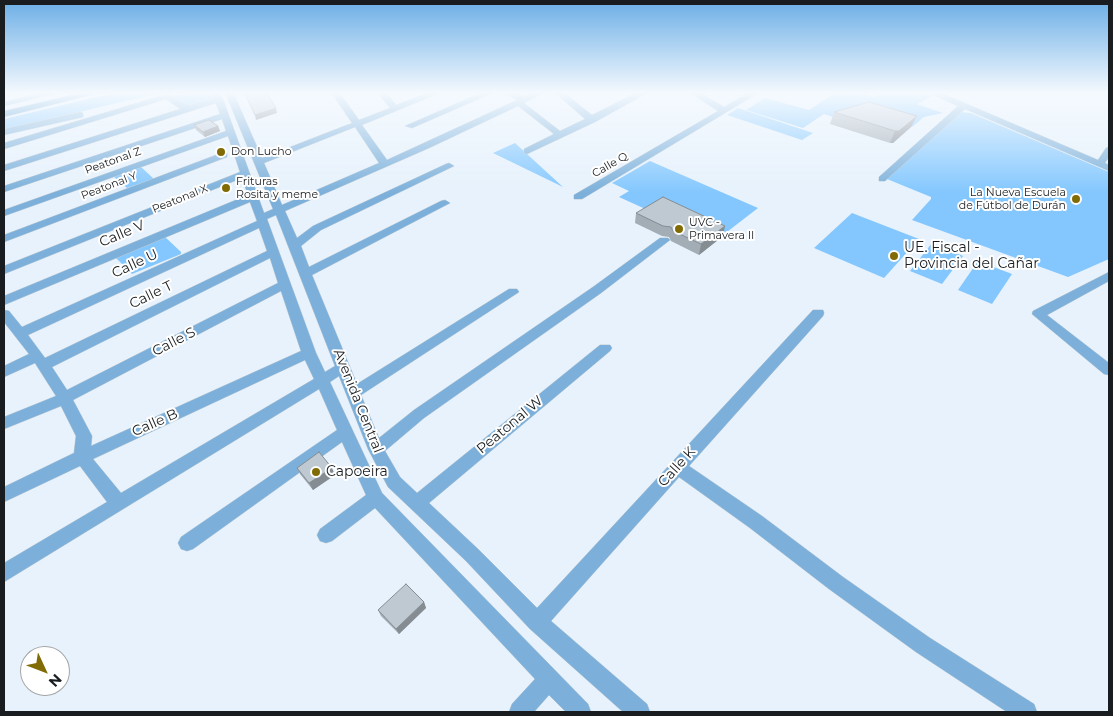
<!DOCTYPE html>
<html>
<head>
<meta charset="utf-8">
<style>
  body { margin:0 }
  #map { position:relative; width:1113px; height:716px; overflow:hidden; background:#e7f2fc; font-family:Montserrat,sans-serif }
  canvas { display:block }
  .frame { position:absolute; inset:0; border:5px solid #191d20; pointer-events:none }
  .north { position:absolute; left:20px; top:646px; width:50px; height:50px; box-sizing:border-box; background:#fff; border:1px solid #a3a5a6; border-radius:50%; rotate:133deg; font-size:14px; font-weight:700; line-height:20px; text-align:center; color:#191d20 }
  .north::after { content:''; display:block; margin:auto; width:18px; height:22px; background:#816b04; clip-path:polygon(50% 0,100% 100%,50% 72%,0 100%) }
</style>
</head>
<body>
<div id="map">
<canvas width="1113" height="716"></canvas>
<div class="frame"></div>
<div class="north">N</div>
</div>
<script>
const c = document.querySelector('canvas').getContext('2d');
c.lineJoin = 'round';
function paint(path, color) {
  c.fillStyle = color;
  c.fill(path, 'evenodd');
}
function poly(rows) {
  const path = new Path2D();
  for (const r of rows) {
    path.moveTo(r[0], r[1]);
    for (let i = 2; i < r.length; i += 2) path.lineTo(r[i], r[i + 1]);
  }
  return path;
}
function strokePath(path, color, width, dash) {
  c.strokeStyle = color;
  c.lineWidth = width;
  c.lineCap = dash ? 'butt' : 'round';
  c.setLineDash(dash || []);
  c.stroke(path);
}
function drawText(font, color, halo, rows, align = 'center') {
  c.font = font + ' Montserrat,sans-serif';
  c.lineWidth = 4;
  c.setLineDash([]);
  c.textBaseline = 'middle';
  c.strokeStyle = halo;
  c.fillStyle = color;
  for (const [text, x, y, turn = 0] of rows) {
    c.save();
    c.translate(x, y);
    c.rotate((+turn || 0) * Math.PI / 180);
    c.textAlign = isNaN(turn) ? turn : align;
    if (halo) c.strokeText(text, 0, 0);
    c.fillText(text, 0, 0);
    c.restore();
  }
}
paint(poly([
  [118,92,154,92,155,94,4,130,4,119],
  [196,92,209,94,215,99,187,107,170,96],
  [836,92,858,92,875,97,882,92,923,92,932,96,917,104,943,113,924,117,912,127,896,123,842,120,824,114,803,128,746,110,765,98,809,110],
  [738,108,813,133,802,140,727,115],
  [959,112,971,113,1109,172,1109,259,1068,277,912,220,931,199,931,197,887,179],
  [515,143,563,187,493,153],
  [650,161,758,208,723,235,652,212,619,197,629,191,612,183],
  [140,166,154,179,127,188,113,176],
  [852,213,919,239,884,278,814,248],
  [164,236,181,252,181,254,132,274,115,257],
  [932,243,963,256,942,284,910,271],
  [978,261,1012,274,992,304,958,290]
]), '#83c7fe');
const street = poly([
  [46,92,62,92,4,106,4,102,46,92],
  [218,92,223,99,264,213,273,209,225,92,233,92,262,158,352,123,331,92,339,92,359,120,390,108,377,92,386,92,396,105,430,92,442,92,362,125,387,160,517,100,501,92,513,92,524,97,534,92,545,92,524,103,560,131,585,119,554,92,563,92,592,115,638,92,649,92,595,122,527,154,524,153,524,149,554,134,518,106,429,148,285,211,297,238,313,226,446,164,449,163,454,166,321,230,301,246,309,267,441,201,445,200,450,203,312,275,357,384,509,289,517,289,519,292,361,395,379,438,414,410,593,287,660,238,668,238,670,240,601,293,424,418,385,451,400,477,417,493,600,345,610,345,612,348,610,351,429,503,478,549,537,608,813,310,823,310,824,313,823,316,689,466,762,516,843,577,930,638,1034,704,1037,712,1007,712,916,652,829,589,750,528,679,477,551,621,647,704,650,712,623,712,530,629,466,561,388,487,368,449,339,376,330,382,382,493,588,704,591,712,566,712,549,695,534,712,509,712,512,704,535,679,375,508,332,541,326,543,320,541,317,535,320,529,366,495,342,442,193,549,187,551,181,549,178,543,181,537,337,430,319,389,4,582,4,563,107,502,80,466,4,502,4,487,74,453,76,436,61,406,4,429,4,417,56,396,35,363,4,377,4,366,29,354,4,322,4,310,9,311,22,327,257,221,250,202,4,305,4,296,248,195,242,178,4,274,4,266,240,172,228,136,4,216,4,210,226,131,222,119,4,192,4,186,220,114,216,103,4,171,4,165,180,109,166,99,4,149,4,143,167,94,188,106,214,98,210,93,218,92],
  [355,127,379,163,282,205,264,163,355,127],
  [276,215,335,366,325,372,316,353,267,219,276,215],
  [259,228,267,251,45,358,28,335,259,228],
  [270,258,278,283,67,390,52,367,270,258],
  [281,291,301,351,91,446,92,436,73,400,281,291],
  [305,360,314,379,121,493,93,459,305,360],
  [483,92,495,92,412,128,405,126,483,92],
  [689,92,699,92,724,107,750,92,760,92,582,199,574,199,574,195,718,111,689,92],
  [927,92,939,92,1098,160,1106,148,1109,147,1109,157,1105,163,1109,165,1109,171,965,109,885,181,879,181,879,177,958,106,927,92],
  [80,112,83,113,83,117,4,135,4,129,80,112],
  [224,152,227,153,227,157,4,242,4,235,224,152],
  [1109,272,1109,281,1047,315,1109,363,1109,375,1104,374,1032,314,1033,311,1109,272]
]);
const secondary = poly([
  [85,92,102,92,4,117,4,111,85,92]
]);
strokePath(street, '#c2ccd4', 1);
strokePath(secondary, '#c2ccd4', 1);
paint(street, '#7cb0da');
paint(secondary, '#388ecd');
paint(poly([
  [834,112,911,127,893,143,890,143,830,124],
  [194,125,218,126,220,131,205,137,196,130],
  [636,213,723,236,699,255,671,241,669,237,662,236,635,223],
  [297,468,335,475,313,490,300,474],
  [424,602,426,608,399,634,381,616,378,610]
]), '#a3adb5');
paint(poly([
  [276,108,277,113,256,120,255,115],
  [917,116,911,127,893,143,890,143,895,131],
  [218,126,220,131,205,137,203,132],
  [725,226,723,236,699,255,701,244],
  [332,468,335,475,313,490,309,483],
  [424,602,426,608,399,634,396,629]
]), '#858d93');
const building = poly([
  [249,92,266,92,276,108,255,115,245,94,249,92],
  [869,102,917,116,899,131,895,131,834,112,869,102],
  [209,120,218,126,203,132,194,125,209,120],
  [663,197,725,226,701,244,673,231,671,227,663,226,636,213,663,197],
  [319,452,332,468,309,483,297,468,319,452],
  [406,584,424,602,396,629,378,610,406,584]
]);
paint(building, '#bec9d2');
strokePath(building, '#858d93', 1);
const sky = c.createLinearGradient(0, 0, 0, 193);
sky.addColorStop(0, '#6baee6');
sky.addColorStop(0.48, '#f4f9fe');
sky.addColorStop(1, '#f4f9fe00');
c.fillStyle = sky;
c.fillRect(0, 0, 1113, 193);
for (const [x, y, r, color] of [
  [221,152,5,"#816b04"],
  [226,188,5,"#816b04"],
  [1076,199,5,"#816b04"],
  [679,229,5,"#816b04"],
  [894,256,5,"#816b04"],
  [316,472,5,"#816b04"]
]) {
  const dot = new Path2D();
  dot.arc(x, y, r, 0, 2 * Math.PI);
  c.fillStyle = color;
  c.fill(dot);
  strokePath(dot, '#fff', 2);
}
drawText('11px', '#191d20', '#fff', [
  ["Don Lucho",231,152],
  ["Frituras",236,182],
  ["Rosita y meme",236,195],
  ["La Nueva Escuela",1066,193,"right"],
  ["de Fútbol de Durán",1066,206,"right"],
  ["UVC -",689,223],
  ["Primavera II",689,236]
], 'left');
drawText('11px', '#191d20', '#fff', [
  ["Peatonal Z",113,161,-20],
  ["Calle Q",610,165,-30],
  ["Peatonal Y",109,186,-21],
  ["Peatonal X",180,199,-22]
]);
drawText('14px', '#191d20', '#fff', [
  ["Calle V",122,234,-23],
  ["Calle U",135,264,-25],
  ["Calle T",151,295,-26],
  ["Calle S",174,342,-27],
  ["Avenida Central",358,401,68],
  ["Calle B",155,423,-24],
  ["Peatonal W",510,425,-40],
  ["Calle K",677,467,-48]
]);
drawText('14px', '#191d20', '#fff', [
  ["UE. Fiscal -",904,248],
  ["Provincia del Cañar",904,264],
  ["Capoeira",326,472]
], 'left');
</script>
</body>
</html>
